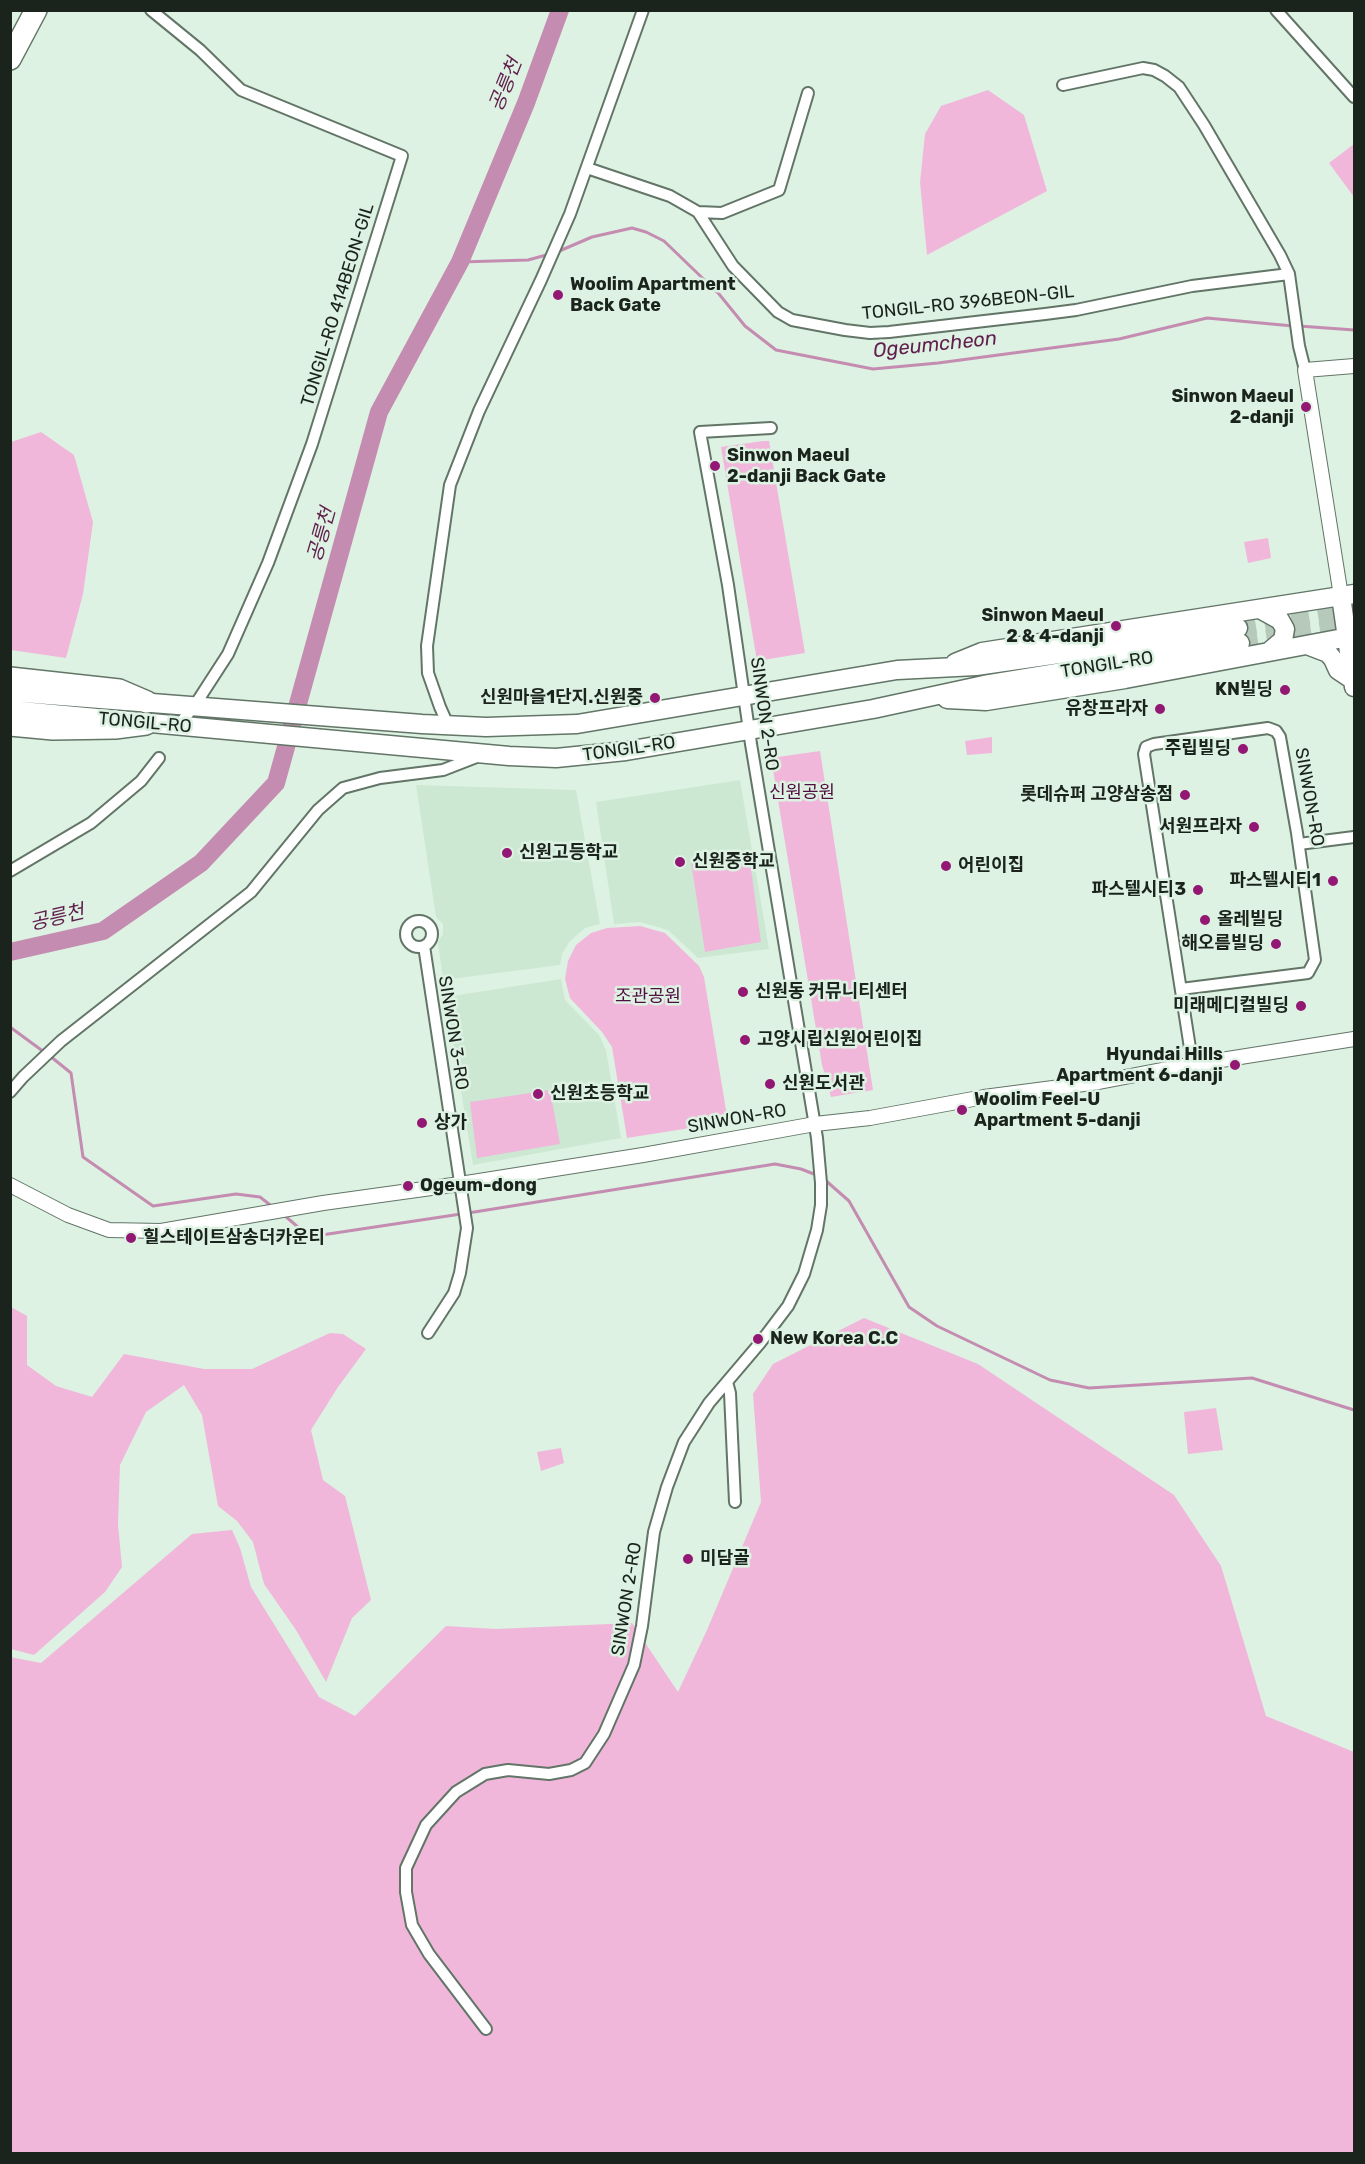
<!DOCTYPE html>
<html>
<head>
<meta charset="utf-8">
<style>
  body { margin:0 }
  #map { position:relative; width:1365px; height:2164px; overflow:hidden; background:#ddf2e2; font-family:Rubik,sans-serif }
  canvas { display:block }
  .frame { position:absolute; inset:0; border:12px solid #1b231d; pointer-events:none }
</style>
</head>
<body>
<div id="map">
<canvas width="1365" height="2164"></canvas>
<div class="frame"></div>
</div>
<script>
const c = document.querySelector('canvas').getContext('2d');
c.lineJoin = 'round';
function paint(path, color) {
  c.fillStyle = color;
  c.fill(path, 'evenodd');
}
function poly(rows) {
  const path = new Path2D();
  for (const r of rows) {
    if (r.length === 3) {
      path.moveTo(r[0] + r[2], r[1]);
      path.arc(r[0], r[1], r[2], 0, 2 * Math.PI);
      continue;
    }
    path.moveTo(r[0], r[1]);
    for (let i = 2; i < r.length; i += 2) path.lineTo(r[i], r[i + 1]);
  }
  return path;
}
function strokePath(path, color, width, dash) {
  c.strokeStyle = color;
  c.lineWidth = width;
  c.lineCap = dash ? 'butt' : 'round';
  c.setLineDash(dash || []);
  c.stroke(path);
}
function drawText(font, color, halo, rows, align = 'center') {
  c.font = font + ' Rubik,"Noto Sans KR",sans-serif';
  c.lineWidth = 5;
  c.setLineDash([]);
  c.textBaseline = 'middle';
  c.strokeStyle = halo;
  c.fillStyle = color;
  for (const [text, x, y, turn = 0] of rows) {
    c.save();
    c.translate(x, y);
    c.rotate((+turn || 0) * Math.PI / 180);
    c.textAlign = isNaN(turn) ? turn : align;
    if (halo) c.strokeText(text, 0, 0);
    c.fillText(text, 0, 0);
    c.restore();
  }
}
paint(poly([
  [740,780,769,949,698,958,668,930,640,922,614,924,596,802],
  [416,785,576,790,600,924,585,928,569,942,562,954,560,965,443,980,438,942,443,934,443,924,436,917],
  [561,979,565,1000,599,1035,606,1050,621,1138,473,1165,446,997]
]), '#cce8d3');
paint(poly([
  [988,90,1024,115,1047,191,927,255,920,182,925,134,941,106],
  [1354,144,1354,197,1329,163],
  [41,432,74,455,93,522,83,594,66,658,11,650,11,442],
  [763,441,769,441,805,653,757,661,721,447],
  [1268,538,1271,558,1248,563,1244,542],
  [992,737,992,753,967,755,965,741],
  [820,751,873,1090,831,1097,822,1065,771,758],
  [749,854,761,942,705,952,691,862],
  [640,926,665,933,699,966,704,977,728,1122,627,1138,612,1047,602,1032,570,998,565,979,568,961,576,945,591,933,607,928],
  [550,1090,560,1144,477,1158,470,1102],
  [11,1307,27,1316,27,1365,56,1386,92,1397,124,1354,204,1369,252,1369,330,1333,343,1334,366,1349,338,1387,311,1430,323,1480,345,1496,371,1600,352,1618,326,1682,296,1630,264,1584,253,1542,237,1521,218,1506,202,1415,184,1385,146,1412,120,1465,118,1524,122,1567,105,1592,34,1655,11,1649],
  [864,1318,978,1364,1174,1495,1221,1566,1266,1716,1354,1752,1354,2153,11,2153,10,1657,41,1663,192,1534,232,1530,240,1548,251,1587,319,1697,355,1716,446,1626,496,1629,632,1623,678,1692,707,1630,761,1502,753,1394,773,1364],
  [1216,1408,1223,1450,1188,1454,1184,1412],
  [561,1448,564,1463,541,1471,537,1452]
]), '#f0b7db');
strokePath(poly([
  [557,252,592,237,632,228,646,232,664,241,719,294,745,326,776,350,873,369,938,363,1119,339,1207,318,1293,326],
  [460,262,528,260,550,254],
  [1299,326,1354,330],
  [10,1027,44,1052],
  [50,1056,71,1073,83,1157,153,1206,236,1194,260,1197,274,1208],
  [824,1179,849,1201,909,1307,937,1326,1050,1380,1089,1388,1252,1378,1354,1410],
  [468,1213,775,1164,801,1169,819,1176],
  [284,1215,299,1228,315,1236,461,1214]
]), '#c48cb0', 3);
strokePath(poly([
  [10,952,103,931,201,863,276,783,379,412,460,262,526,103,560,10]
]), '#c48cb0', 18);
strokePath(poly([
  [1238,628,1354,608],
  [1240,643,1354,625]
]), '#b6c9bb', 18, [18, 9]);
const minor = poly([
  [151,10,200,50,241,90,402,156,312,444,268,563,228,654,195,705,178,726],
  [1276,10,1354,97],
  [1063,85,1143,68,1154,70,1165,76,1179,87,1204,125,1280,255,1289,274,1299,346,1305,370],
  [587,168,670,196,698,212,733,266,778,312,792,320,845,330,870,333,889,332,1045,314,1076,310,1192,286,1289,274],
  [698,212,722,213,779,190,808,93],
  [448,725,440,707,428,673,427,646,450,485,479,411,541,280,570,214,643,10],
  [1299,844,1354,837],
  [10,871,91,823,141,781,159,758],
  [419,934,13],
  [424,946,467,1228,460,1273,454,1293,428,1333],
  [1181,989,1308,973,1315,960,1297,833,1280,737,1276,731,1268,728,1154,744,1146,747,1144,754,1190,1048,1194,1065],
  [10,1092,23,1077,61,1041,251,892,318,810,343,788,380,778,443,770,479,756],
  [727,1382,730,1393,735,1502],
  [486,2029,429,1954,412,1925,406,1892,406,1868,426,1825,456,1792,485,1774,508,1770,549,1774,571,1770,585,1763,604,1734,634,1665,642,1626,654,1532,667,1487,684,1442,709,1403,760,1343,788,1306,804,1274,817,1230,821,1205,821,1183,817,1138,751,744,728,585,700,432,771,428]
]);
const tertiary = poly([
  [1341,596,1305,370,1354,366],
  [10,1185,68,1215,109,1230,161,1231,323,1203,460,1184,643,1155,815,1124,870,1118,984,1097,1099,1082,1177,1067,1354,1039]
]);
const primary = poly([
  [1341,596,1354,687],
  [1260,609,1280,620,1285,629,1283,640,1271,650],
  [1307,645,1328,653,1333,659,1338,670,1353,680],
  [955,663,982,652,1354,594],
  [10,692,422,724,486,727,577,724,897,670,976,666,1238,628],
  [947,699,986,701,1125,679,1354,636],
  [10,710,509,756,556,758,626,751,873,709,984,685,1240,643]
]);
const motorway = poly([
  [10,59,36,10],
  [10,678,119,690,147,702],
  [10,725,53,729,115,728,146,724]
]);
strokePath(minor, '#627567', 14);
strokePath(tertiary, '#627567', 16);
strokePath(primary, '#627567', 21);
strokePath(motorway, '#627567', 24);
strokePath(minor, '#fff', 10);
strokePath(tertiary, '#fff', 14);
strokePath(primary, '#fff', 18);
strokePath(motorway, '#fff', 21);
for (const [x, y, r, color] of [
  [558,295,6,"#931874"],
  [1306,407,6,"#931874"],
  [715,466,6,"#931874"],
  [1116,626,6,"#931874"],
  [1285,690,6,"#931874"],
  [655,698,6,"#931874"],
  [1160,709,6,"#931874"],
  [1243,749,6,"#931874"],
  [1185,795,6,"#931874"],
  [1254,827,6,"#931874"],
  [507,853,6,"#931874"],
  [680,862,6,"#931874"],
  [946,866,6,"#931874"],
  [1333,881,6,"#931874"],
  [1198,890,6,"#931874"],
  [1205,920,6,"#931874"],
  [1276,944,6,"#931874"],
  [743,992,6,"#931874"],
  [1301,1006,6,"#931874"],
  [745,1040,6,"#931874"],
  [1235,1065,6,"#931874"],
  [770,1084,6,"#931874"],
  [538,1094,6,"#931874"],
  [962,1110,6,"#931874"],
  [422,1123,6,"#931874"],
  [408,1186,6,"#931874"],
  [131,1238,6,"#931874"],
  [758,1339,6,"#931874"],
  [688,1559,6,"#931874"]
]) {
  const dot = new Path2D();
  dot.arc(x, y, r, 0, 2 * Math.PI);
  c.fillStyle = color;
  c.fill(dot);
  strokePath(dot, '#ddf2e2', 2);
}
drawText('bold 18px', '#1b231d', '#ddf2e2', [
  ["Woolim Apartment",570,285],
  ["Back Gate",570,306],
  ["Sinwon Maeul",1294,397,"right"],
  ["2-danji",1294,418,"right"],
  ["Sinwon Maeul",727,456],
  ["2-danji Back Gate",727,477],
  ["Sinwon Maeul",1104,616,"right"],
  ["2 & 4-danji",1104,637,"right"],
  ["KN빌딩",1273,690,"right"],
  ["신원마을1단지.신원중",643,698,"right"],
  ["유창프라자",1148,709,"right"],
  ["주립빌딩",1231,749,"right"],
  ["롯데슈퍼 고양삼송점",1173,795,"right"],
  ["서원프라자",1242,827,"right"],
  ["신원고등학교",519,853],
  ["신원중학교",692,862],
  ["어린이집",958,866],
  ["파스텔시티1",1321,881,"right"],
  ["파스텔시티3",1186,890,"right"],
  ["올레빌딩",1217,920],
  ["해오름빌딩",1264,944,"right"],
  ["신원동 커뮤니티센터",755,992],
  ["미래메디컬빌딩",1289,1006,"right"],
  ["고양시립신원어린이집",757,1040],
  ["Hyundai Hills",1223,1055,"right"],
  ["Apartment 6-danji",1223,1076,"right"],
  ["신원도서관",782,1084],
  ["신원초등학교",550,1094],
  ["Woolim Feel-U",974,1100],
  ["Apartment 5-danji",974,1121],
  ["상가",434,1123],
  ["Ogeum-dong",420,1186],
  ["힐스테이트삼송더카운티",143,1238],
  ["New Korea C.C",770,1339],
  ["미담골",700,1559]
], 'left');
drawText('18px', '#1b231d', '#ddf2e2', [
  ["TONGIL-RO 396BEON-GIL",968,303,-6],
  ["TONGIL-RO 414BEON-GIL",338,305,-73],
  ["TONGIL-RO",1107,665,-9],
  ["SINWON 2-RO",764,714,82],
  ["TONGIL-RO",145,723,5],
  ["TONGIL-RO",629,749,-8],
  ["SINWON-RO",1309,797,80],
  ["SINWON 3-RO",453,1033,81],
  ["SINWON-RO",737,1119,-10],
  ["SINWON 2-RO",627,1599,-81]
]);
drawText('18px', '#520e40', '#ddf2e2', [
  ["신원공원",802,793],
  ["조관공원",648,997]
]);
drawText('italic 20px', '#601d4d', '#ddf2e2', [
  ["공릉천",506,85,-68],
  ["Ogeumcheon",935,345,-6],
  ["공릉천",322,535,-74],
  ["공릉천",57,918,-13]
]);
</script>
</body>
</html>
